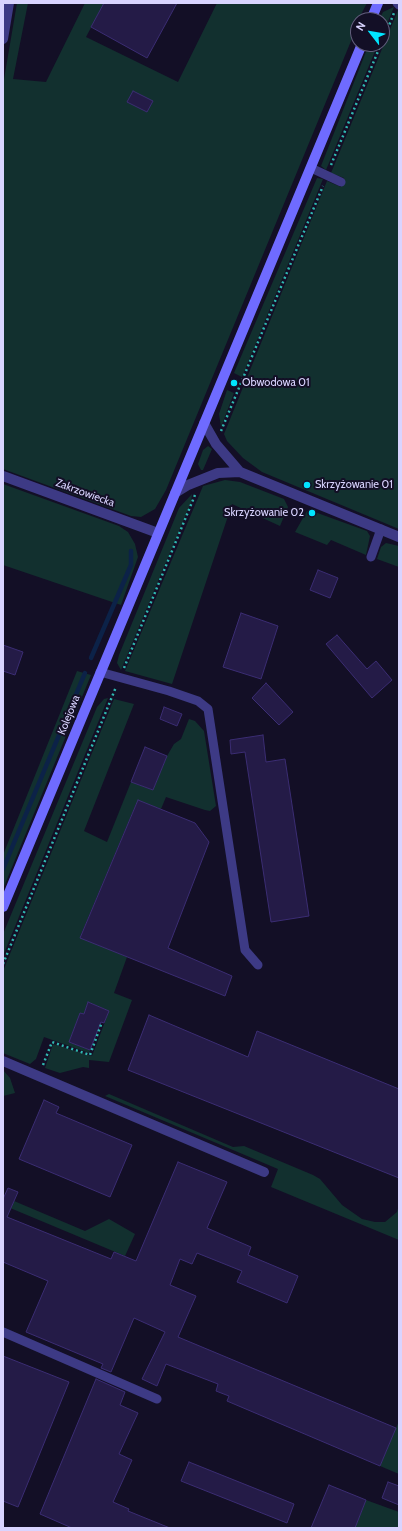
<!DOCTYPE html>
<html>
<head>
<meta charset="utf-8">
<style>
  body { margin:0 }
  #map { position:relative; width:402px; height:1531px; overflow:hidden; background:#130f26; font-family:Cabin,sans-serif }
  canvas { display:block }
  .frame { position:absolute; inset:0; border:4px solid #d9d4ff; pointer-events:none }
  .north { position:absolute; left:350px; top:12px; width:40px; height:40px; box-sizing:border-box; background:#130f26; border:1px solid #625e7d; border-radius:50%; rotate:301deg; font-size:11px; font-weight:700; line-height:16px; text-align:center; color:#d9d4ff }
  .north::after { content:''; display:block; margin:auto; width:14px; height:18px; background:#00e5ff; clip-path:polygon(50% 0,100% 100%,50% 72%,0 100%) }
</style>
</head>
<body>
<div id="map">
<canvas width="402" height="1531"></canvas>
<div class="frame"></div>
<div class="north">N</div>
</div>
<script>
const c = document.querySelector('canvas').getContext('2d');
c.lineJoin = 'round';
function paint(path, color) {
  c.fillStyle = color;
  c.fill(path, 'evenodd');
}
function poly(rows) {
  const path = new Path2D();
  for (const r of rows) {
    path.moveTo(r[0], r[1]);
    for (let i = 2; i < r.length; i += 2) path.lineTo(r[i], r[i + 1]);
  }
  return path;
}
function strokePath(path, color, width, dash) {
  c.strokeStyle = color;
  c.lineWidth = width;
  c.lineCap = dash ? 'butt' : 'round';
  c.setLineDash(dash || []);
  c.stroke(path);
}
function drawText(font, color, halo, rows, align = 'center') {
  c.font = font + ' Cabin,sans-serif';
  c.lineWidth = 4;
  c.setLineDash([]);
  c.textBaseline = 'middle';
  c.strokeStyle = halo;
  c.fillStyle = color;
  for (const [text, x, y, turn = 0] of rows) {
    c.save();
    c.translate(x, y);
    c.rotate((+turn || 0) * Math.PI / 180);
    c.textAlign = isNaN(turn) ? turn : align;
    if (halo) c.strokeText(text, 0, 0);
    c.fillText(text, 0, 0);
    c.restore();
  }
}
paint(poly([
  [17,3,28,3,13,79,46,82,85,3,104,3,86,37,178,82,217,3,367,3,358,20,358,24,166,490,155,509,141,517,131,516,3,469,3,85],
  [394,7,382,36,382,20,379,20,383,12],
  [398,10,399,31,399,529,262,472,243,458,227,441,224,434,327,181,341,187,344,178,331,173],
  [369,44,378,44,326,170,321,166],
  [317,178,323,179,242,377,234,373],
  [227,390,234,393,221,427,219,414],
  [208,446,212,449,203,470,201,470,198,464,203,450],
  [225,480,240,482,284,499,288,507,280,526,232,504,172,684,125,671,203,486],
  [3,484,119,526,128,532,135,544,138,557,121,605,3,565],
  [192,494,191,502,121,670,117,663,119,655,179,508],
  [307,511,312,511,367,531,370,536,366,555,331,540,327,545,295,532],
  [386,543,399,546,399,567,377,559,381,547],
  [77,671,91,675,3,889,3,855],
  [108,698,3,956,3,934,97,707,104,699],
  [114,699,134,704,84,831,107,842,131,782,153,790,167,756,174,744,181,739,189,719,195,721,204,731,216,806,210,811,205,810,166,797,161,809,156,807,148,809,136,804,80,937,127,957,114,993,132,1000,109,1062,89,1060,89,1068,83,1067,60,1073,45,1068,53,1044,92,1056,109,1011,88,1002,84,1014,80,1013,69,1042,90,1050,89,1053,44,1037,36,1059,30,1064,3,1053,3,971],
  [3,1070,10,1078,15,1093,3,1096],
  [109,1094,233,1147,244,1146,313,1175,320,1179,342,1205,362,1219,375,1222,385,1222,397,1212,399,1205,399,1240,271,1187,278,1169,105,1096],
  [14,1201,85,1231,109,1219,135,1234,125,1256,3,1205,11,1208],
  [399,1421,399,1474,380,1466],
  [366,1500,399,1512,399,1528,355,1528]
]), '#12302f');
strokePath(poly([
  [91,658,131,565,131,551],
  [3,869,85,673]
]), '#0c2248', 4.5);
const building = poly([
  [104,3,177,3,147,58,91,27,104,3],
  [133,91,153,101,147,112,127,102,133,91],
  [318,570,338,578,330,598,310,590,318,570],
  [241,613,278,626,261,679,223,667,241,613],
  [337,635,367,669,376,661,392,680,372,698,326,644,337,635],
  [3,645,23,652,15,675,3,671,3,645],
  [266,683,293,712,279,725,252,698,266,683],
  [164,707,182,714,177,726,160,719,164,707],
  [263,735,266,762,285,759,309,916,271,922,245,752,231,754,230,740,263,735],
  [145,747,167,756,153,790,131,782,145,747],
  [138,800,195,823,209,842,168,948,232,976,225,996,80,938,138,800],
  [88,1002,109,1011,104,1023,101,1022,90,1050,69,1042,80,1013,84,1014,88,1002],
  [149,1015,248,1057,257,1031,399,1089,399,1178,128,1070,149,1015],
  [44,1100,59,1107,56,1113,132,1145,110,1197,19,1159,44,1100],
  [178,1162,227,1182,207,1228,251,1247,248,1255,298,1276,287,1303,237,1282,242,1271,197,1253,192,1264,180,1259,170,1285,196,1296,178,1337,396,1428,380,1466,227,1401,229,1396,216,1391,218,1384,166,1364,157,1386,142,1379,165,1332,134,1318,111,1372,101,1368,103,1364,26,1332,48,1281,3,1262,3,1199,8,1188,18,1192,7,1217,111,1259,114,1252,136,1261,178,1162],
  [3,1356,69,1382,18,1507,3,1501,3,1356],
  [96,1379,125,1392,120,1405,138,1413,119,1454,132,1460,113,1502,129,1509,128,1511,170,1528,72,1528,40,1514,96,1379],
  [189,1462,294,1504,287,1523,181,1481,189,1462],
  [388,1482,399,1486,399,1505,382,1498,388,1482],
  [329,1485,366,1500,355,1528,311,1528,329,1485]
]);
paint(building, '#241b47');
strokePath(building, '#3b2d73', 1);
strokePath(poly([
  [382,43,394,13],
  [331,165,381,44],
  [221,431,323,186],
  [124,668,195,495],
  [3,964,116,687],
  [43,1065,52,1042,90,1055,102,1022]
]), '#2fb8b0', 2.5, [2, 3]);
strokePath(poly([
  [397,3,399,5],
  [311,168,341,182],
  [371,557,381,529],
  [100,672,169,691,198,701,208,709,245,950,258,965],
  [3,1332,157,1399]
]), '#3d3a85', 9);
strokePath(poly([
  [3,39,9,3],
  [204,423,216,444,240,472,399,537],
  [3,476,158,533],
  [175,493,188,485,218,473,240,472],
  [3,1061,264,1172]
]), '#3d3a85', 10);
strokePath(poly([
  [371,20,378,3],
  [3,907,362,44]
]), '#6f6bff', 10);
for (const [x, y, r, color] of [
  [234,383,4,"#00e5ff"],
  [307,485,4,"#00e5ff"],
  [312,513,4,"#00e5ff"]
]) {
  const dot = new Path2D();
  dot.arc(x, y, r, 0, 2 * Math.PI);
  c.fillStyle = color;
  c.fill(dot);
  strokePath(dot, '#130f26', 1.5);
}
drawText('11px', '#d9d4ff', '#130f26', [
  ["Obwodowa 01",242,383],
  ["Skrzyżowanie 01",315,485],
  ["Skrzyżowanie 02",304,513,"right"]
], 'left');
drawText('11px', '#d9d4ff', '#130f26', [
  ["Zakrzowiecka",85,493,20],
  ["Kolejowa",69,715,-68]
]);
</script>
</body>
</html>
